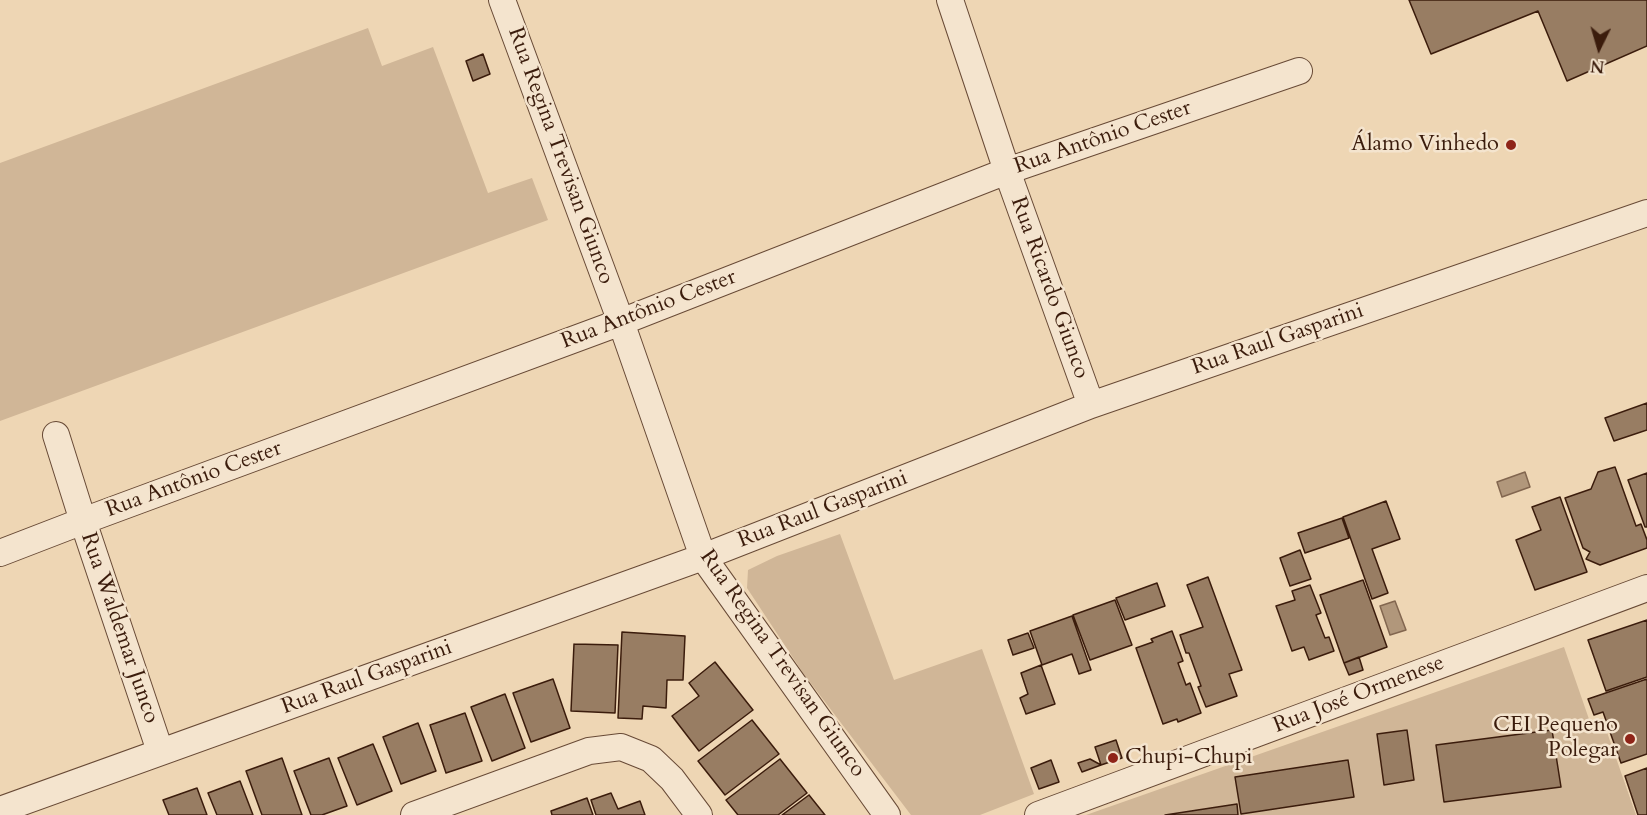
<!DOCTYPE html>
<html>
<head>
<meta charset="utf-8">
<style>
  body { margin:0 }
  #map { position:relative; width:1647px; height:815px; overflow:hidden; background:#eed6b4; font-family:Cardo,serif }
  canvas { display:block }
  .north { position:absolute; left:1569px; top:18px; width:60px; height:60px; -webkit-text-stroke:4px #f4e4ce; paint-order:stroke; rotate:185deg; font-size:16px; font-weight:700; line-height:24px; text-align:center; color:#3b1c0c }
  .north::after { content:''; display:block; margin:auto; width:21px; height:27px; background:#3b1c0c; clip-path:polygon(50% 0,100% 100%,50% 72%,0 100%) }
</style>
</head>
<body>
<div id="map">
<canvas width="1647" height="815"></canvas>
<div class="north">N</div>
</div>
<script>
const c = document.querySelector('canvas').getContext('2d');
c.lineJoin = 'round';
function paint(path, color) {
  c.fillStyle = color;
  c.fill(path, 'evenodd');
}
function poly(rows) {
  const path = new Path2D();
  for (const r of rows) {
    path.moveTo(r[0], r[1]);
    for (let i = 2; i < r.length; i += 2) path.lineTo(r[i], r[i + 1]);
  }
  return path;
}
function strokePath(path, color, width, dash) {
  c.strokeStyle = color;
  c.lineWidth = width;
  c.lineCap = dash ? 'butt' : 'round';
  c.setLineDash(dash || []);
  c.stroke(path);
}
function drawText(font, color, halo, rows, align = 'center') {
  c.font = font + ' Cardo,serif';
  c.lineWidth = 5;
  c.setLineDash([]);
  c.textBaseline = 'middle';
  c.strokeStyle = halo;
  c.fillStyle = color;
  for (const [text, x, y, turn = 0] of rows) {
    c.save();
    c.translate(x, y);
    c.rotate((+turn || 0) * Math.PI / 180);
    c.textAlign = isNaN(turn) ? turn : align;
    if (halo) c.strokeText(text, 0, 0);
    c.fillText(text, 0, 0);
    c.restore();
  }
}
paint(poly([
  [368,28,382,66,433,47,488,193,532,178,548,220,0,421,0,163],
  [840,534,894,680,982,649,1034,794,980,815,911,815,803,673,747,588,748,570,777,556],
  [1564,647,1590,722,1602,718,1636,815,1086,815]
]), '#d0b697');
const water = poly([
  [1525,472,1530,487,1502,497,1497,482,1525,472],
  [1395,601,1406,630,1390,635,1380,606,1395,601]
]);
paint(water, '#b1977b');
strokePath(water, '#82664f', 1.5);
const building = poly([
  [1409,0,1647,0,1647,46,1567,81,1538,11,1431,54,1409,0],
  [483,54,490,74,473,81,466,61,483,54],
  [1647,403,1647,430,1614,441,1605,418,1647,403],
  [1615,467,1636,526,1641,524,1647,540,1647,548,1600,565,1586,559,1590,552,1583,548,1565,498,1591,489,1598,472,1615,467],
  [1647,473,1647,527,1645,527,1628,480,1647,473],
  [1560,497,1587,572,1535,590,1516,540,1541,530,1532,507,1560,497],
  [1386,501,1400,539,1372,549,1388,593,1372,599,1343,517,1386,501],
  [1342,518,1349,538,1305,553,1298,533,1342,518],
  [1300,550,1311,579,1290,586,1280,558,1300,550],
  [1208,577,1242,670,1229,674,1237,696,1206,707,1198,687,1201,686,1189,653,1186,653,1180,635,1203,627,1187,585,1208,577],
  [1363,580,1387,647,1344,663,1320,595,1363,580],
  [1157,583,1165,606,1125,620,1116,598,1157,583],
  [1310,585,1321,613,1316,615,1325,638,1329,637,1334,651,1309,660,1304,647,1292,651,1276,606,1295,600,1292,591,1310,585],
  [1115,600,1132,645,1090,660,1073,615,1115,600],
  [1072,616,1091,670,1079,674,1072,654,1042,665,1030,631,1072,616],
  [1647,620,1647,677,1606,691,1588,640,1647,620],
  [1172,631,1183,661,1178,663,1186,685,1190,683,1201,713,1178,722,1177,719,1163,724,1136,648,1153,642,1151,639,1172,631],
  [622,632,685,636,683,680,667,680,666,708,643,706,642,719,618,718,622,632],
  [1028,633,1034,648,1013,655,1008,640,1028,633],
  [574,644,618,645,615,713,571,711,574,644],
  [1359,657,1363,670,1349,675,1344,663,1359,657],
  [715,662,753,710,699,751,672,716,699,696,689,683,715,662],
  [1041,665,1055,704,1026,714,1020,698,1028,694,1021,673,1041,665],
  [553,679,570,728,531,742,513,693,553,679],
  [1647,679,1647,754,1621,763,1603,712,1594,715,1588,699,1647,679],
  [505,694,525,748,492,761,471,707,505,694],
  [465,713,482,761,446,773,430,725,465,713],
  [752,720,779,754,725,795,698,761,752,720],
  [418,723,436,771,401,784,383,737,418,723],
  [1407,730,1414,780,1384,785,1377,734,1407,730],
  [1552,730,1561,787,1444,802,1436,745,1552,730],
  [1116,740,1122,758,1101,765,1095,747,1116,740],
  [373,744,392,791,357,805,338,758,373,744],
  [282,758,302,815,262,815,246,771,282,758],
  [329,758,347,806,322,815,311,815,294,771,329,758],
  [780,759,807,793,778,815,738,815,726,800,780,759],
  [1090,759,1101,765,1082,772,1078,763,1090,759],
  [1051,760,1059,782,1039,789,1031,768,1051,760],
  [1348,760,1354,797,1241,814,1235,777,1348,760],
  [1647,768,1647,815,1638,815,1625,776,1647,768],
  [240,781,253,815,217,815,208,793,240,781],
  [197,788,207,815,169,815,163,800,197,788],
  [611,793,618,809,640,801,645,815,596,815,591,800,611,793],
  [809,795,825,815,782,815,809,795],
  [587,798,593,815,552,815,551,811,587,798],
  [1237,804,1238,815,1165,815,1237,804]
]);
paint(building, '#987d63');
strokePath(building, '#3b1c0c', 1.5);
const street = poly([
  [502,0,621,322,703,557,887,815],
  [950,0,1007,171,1091,405],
  [56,435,83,521,160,751],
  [0,553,83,521,621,322,1007,171,1299,71],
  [0,810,703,557,1091,405,1647,213],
  [414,815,589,751,621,747,651,759,672,779,699,815],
  [1038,815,1647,588]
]);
strokePath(street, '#684a36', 28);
strokePath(street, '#f4e4ce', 26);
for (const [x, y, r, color] of [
  [1511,145,6,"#8f2418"],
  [1630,739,6,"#8f2418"],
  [1113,758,6,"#8f2418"]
]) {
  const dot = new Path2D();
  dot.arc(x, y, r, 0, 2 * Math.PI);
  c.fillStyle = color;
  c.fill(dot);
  strokePath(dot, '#f4e4ce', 2);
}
drawText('22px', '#3b1c0c', '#f4e4ce', [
  ["Rua Antônio Cester",1103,138,-19],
  ["Rua Regina Trevisan Giunco",560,156,70],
  ["Rua Ricardo Giunco",1049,288,70],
  ["Rua Antônio Cester",649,310,-21],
  ["Rua Raul Gasparini",1278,340,-19],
  ["Rua Antônio Cester",194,480,-20],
  ["Rua Raul Gasparini",823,510,-21],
  ["Rua Waldemar Junco",119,628,71],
  ["Rua Regina Trevisan Giunco",782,664,55],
  ["Rua Raul Gasparini",367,678,-20],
  ["Rua José Ormenese",1359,695,-21]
]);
drawText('22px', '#3b1c0c', '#f4e4ce', [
  ["Álamo Vinhedo",1499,145],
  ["CEI Pequeno",1618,726],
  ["Polegar",1618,751],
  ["Chupi-Chupi",1125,758,"left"]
], 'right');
</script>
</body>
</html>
